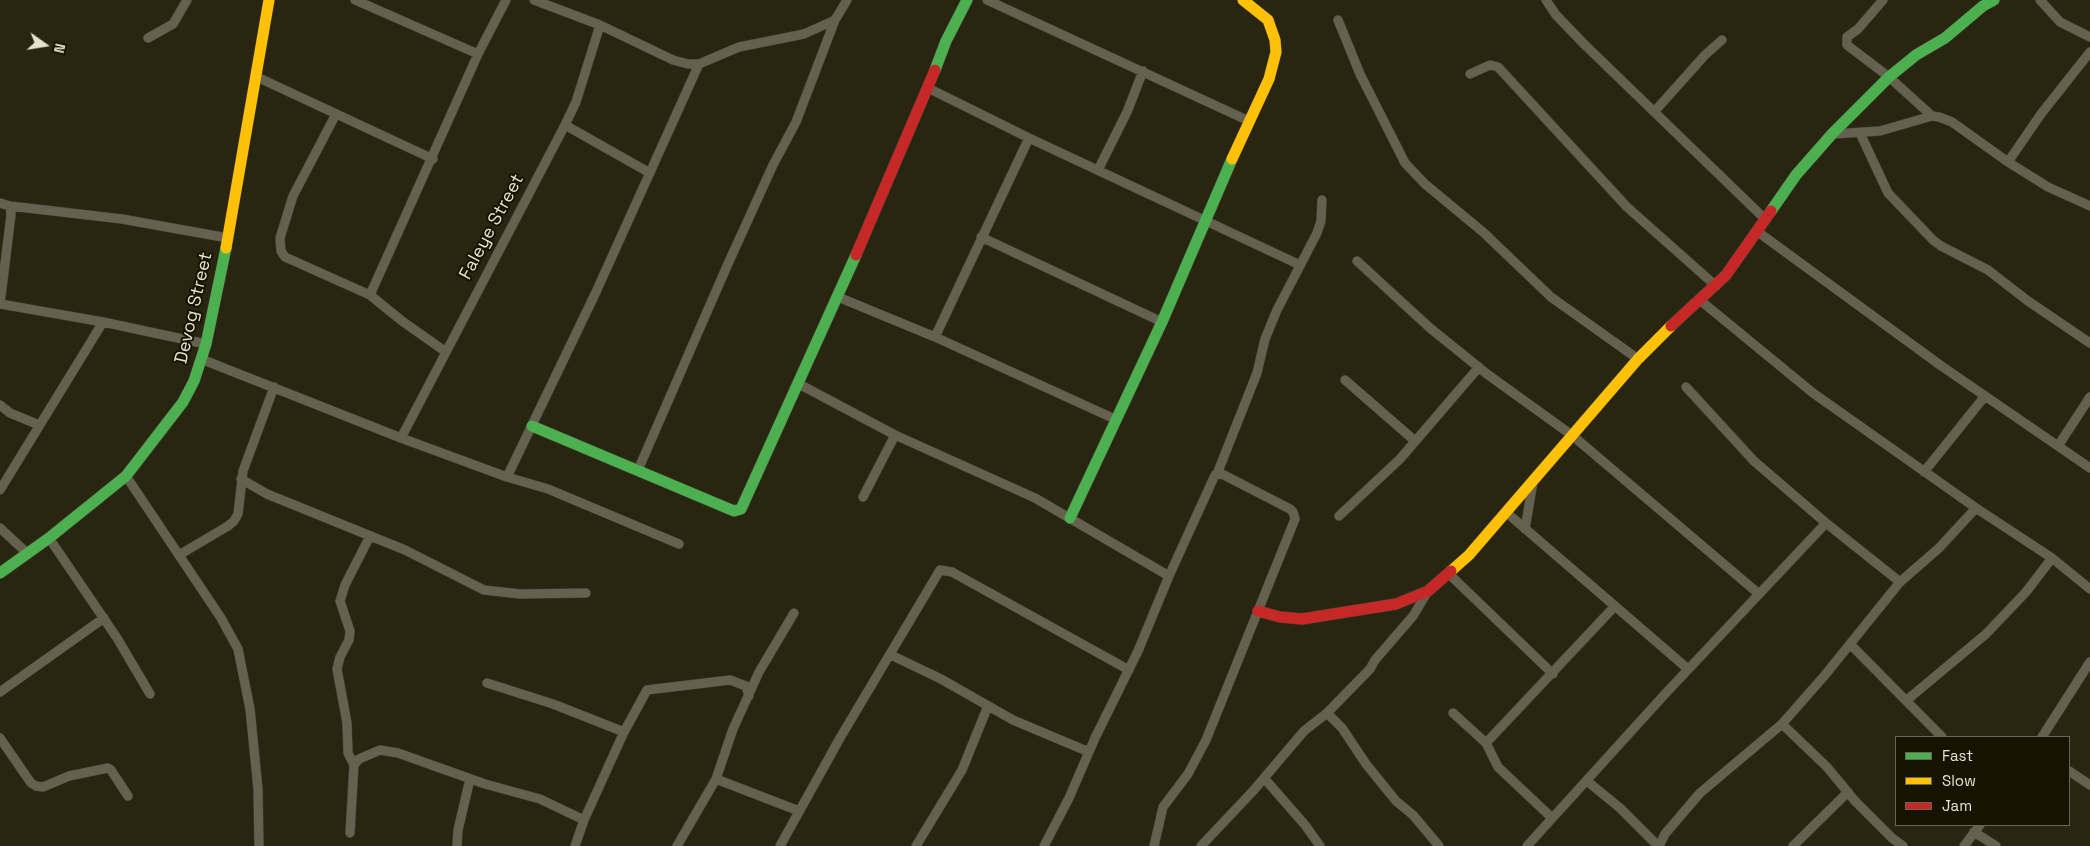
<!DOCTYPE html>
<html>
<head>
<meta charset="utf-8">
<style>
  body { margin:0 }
  #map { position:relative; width:2090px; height:846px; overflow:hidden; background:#282511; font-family:"Space Grotesk",sans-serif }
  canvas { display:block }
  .legend { position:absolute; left:1895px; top:736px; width:175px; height:90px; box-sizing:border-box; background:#171303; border:1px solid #6a6653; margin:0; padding:6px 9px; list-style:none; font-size:15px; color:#e7e2ca }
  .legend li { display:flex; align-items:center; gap:10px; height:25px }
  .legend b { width:25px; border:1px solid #6a6653 }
  .north { position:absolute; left:20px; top:20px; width:50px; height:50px; -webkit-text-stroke:4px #171303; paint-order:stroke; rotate:103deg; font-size:14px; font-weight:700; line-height:20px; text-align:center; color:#e7e2ca }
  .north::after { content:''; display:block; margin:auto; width:18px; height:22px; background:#e7e2ca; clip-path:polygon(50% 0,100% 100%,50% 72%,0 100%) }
</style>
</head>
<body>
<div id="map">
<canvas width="2090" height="846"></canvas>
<ul class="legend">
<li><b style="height:6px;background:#4caf50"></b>Fast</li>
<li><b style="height:6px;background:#ffc107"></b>Slow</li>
<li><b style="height:6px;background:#c62828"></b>Jam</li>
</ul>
<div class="north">N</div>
</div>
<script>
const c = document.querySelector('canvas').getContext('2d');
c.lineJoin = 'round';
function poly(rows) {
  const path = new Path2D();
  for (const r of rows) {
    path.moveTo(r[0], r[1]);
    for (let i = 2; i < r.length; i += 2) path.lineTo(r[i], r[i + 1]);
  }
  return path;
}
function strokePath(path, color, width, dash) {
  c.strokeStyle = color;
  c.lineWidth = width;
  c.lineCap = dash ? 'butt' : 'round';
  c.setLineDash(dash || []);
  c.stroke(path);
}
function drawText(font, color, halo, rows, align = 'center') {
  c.font = font + ' "Space Grotesk",sans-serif';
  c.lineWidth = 4;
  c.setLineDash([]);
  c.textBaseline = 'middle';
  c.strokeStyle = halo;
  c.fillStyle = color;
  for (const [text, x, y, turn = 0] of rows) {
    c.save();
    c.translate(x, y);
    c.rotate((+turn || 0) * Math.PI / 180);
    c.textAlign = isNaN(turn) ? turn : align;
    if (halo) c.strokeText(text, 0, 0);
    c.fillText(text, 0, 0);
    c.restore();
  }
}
const street = poly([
  [355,0,478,54],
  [534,0,600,25,673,60,688,64,699,64,739,47,804,34,835,20,847,0],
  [987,0,1249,121],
  [1546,0,1556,15,1584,44,1766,220],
  [1883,0,1858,29,1847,37,1847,45,1889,77,1932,116],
  [2040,0,2060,22,2090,37],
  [1338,20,1360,74,1405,163,1425,184,1483,232,1551,297,1638,359],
  [148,38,173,24,187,0],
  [1470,74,1490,65,1498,67,1627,207,1716,286],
  [257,77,433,159],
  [928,88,1029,138,1300,265],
  [1654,112,1705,55,1722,40],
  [336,114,293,196,280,238,281,251,285,257,370,295,402,321,446,352],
  [565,125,650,173],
  [1860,133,1888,193,1933,240,1941,246,1988,270,2028,301,2090,343],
  [1832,134,1880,131,1932,116,1939,117,1952,122,2008,162,2048,187,2090,206],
  [2008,162,2041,114,2090,52],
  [1098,170,1127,112,1143,71],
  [0,203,10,206,11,215,0,304],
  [10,206,122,219,228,238],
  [1758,232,1940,365,2090,468],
  [981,237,1162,322],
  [1357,261,1430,328,1487,374,1573,436,1759,594],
  [370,295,478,54,506,0],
  [838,297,935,337,1117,420],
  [1701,301,1813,393,1976,508,2052,558,2090,589],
  [0,304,103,322,206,344],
  [935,337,1029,138],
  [201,359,401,438,507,477,548,489,679,544],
  [1345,380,1415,441],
  [799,384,895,435,1035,498,1169,576],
  [1686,387,1754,461,1826,523,1900,582],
  [0,405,10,413,39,425],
  [401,438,565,125,576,102,600,25],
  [2058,446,2090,397],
  [638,470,727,266,773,165,796,122,835,20],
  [1924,472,1985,396],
  [1217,474,1257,373,1265,339,1277,310,1317,233,1321,221,1322,200],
  [126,476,221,618,238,649,250,709,258,789,259,846],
  [507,477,596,292,699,64],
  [241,479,267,494,405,550,484,590,520,594,586,593],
  [0,490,103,322],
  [863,497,895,435],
  [1507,513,1688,669],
  [1339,516,1400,459,1479,367],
  [0,528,27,553],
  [1525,529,1533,482],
  [49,538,117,638,150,694],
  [179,555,228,526,234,521,238,514,243,471,274,387],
  [1448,573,1553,674],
  [1850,644,1942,737],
  [891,655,941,679,1013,720,1089,752],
  [487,683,553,704,624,732],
  [0,692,104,618],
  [1907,700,1986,634,2026,592,2052,558],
  [1327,713,1342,728,1366,764,1396,801,1413,815,1439,846],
  [1453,713,1486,743,1498,767,1552,818],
  [1782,724,1827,767,1855,801,1892,838,1903,846],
  [2042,737,2090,662],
  [0,738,31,783,36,786,43,787,69,776,108,768,111,770,128,796],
  [1486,743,1615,606],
  [354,765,359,759,380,750,398,753,485,784,540,799,584,820],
  [2069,771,2090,785],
  [1264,778,1305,825,1320,846],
  [716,779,799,811],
  [1587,781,1620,808,1658,846],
  [1974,832,1996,846],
  [350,833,354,765,348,753,347,723,337,669,340,657,349,640,350,631,340,601,345,585,370,536],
  [457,846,458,830,470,779],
  [575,846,584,820,624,732,647,690,730,680,746,686,749,696],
  [677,846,716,779,733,729,759,672,794,613],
  [780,846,840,738,940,570,952,572,1129,670],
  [916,846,962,770,988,706],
  [1044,846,1069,798,1095,738,1138,651,1169,576,1215,475,1222,474,1290,509,1293,512,1295,519,1206,740,1188,774,1163,807,1154,846],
  [1201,846,1253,791,1304,731,1327,713,1370,669,1375,660,1413,616,1428,591],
  [1527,846,1665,694,1826,523],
  [1659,846,1665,834,1700,793,1782,724,1825,675,1900,582,1939,548,1976,508],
  [1793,846,1848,792],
  [1964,846,1980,825]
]);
const fast = poly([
  [935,70,946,41,967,0],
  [1771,211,1796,175,1832,134,1889,77,1916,55,1945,38,1983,6,1994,0],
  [532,426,734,511,741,509,856,255],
  [1070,518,1162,322,1232,159],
  [0,573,49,538,126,476,183,402,194,381,206,344,226,248]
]);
const slow = poly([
  [1232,159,1269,79,1276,52,1275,40,1268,20,1243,0],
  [226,248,269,0],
  [1451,571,1469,555,1638,359,1671,326]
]);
const jam = poly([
  [856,255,935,70],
  [1671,326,1726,275,1771,211],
  [1258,611,1280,617,1302,619,1396,604,1428,591,1451,571]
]);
strokePath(street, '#444032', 10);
strokePath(fast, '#444032', 12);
strokePath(slow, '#444032', 12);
strokePath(jam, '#444032', 12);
strokePath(street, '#646151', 9);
strokePath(fast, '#4caf50', 11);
strokePath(slow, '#ffc107', 11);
strokePath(jam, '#c62828', 11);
drawText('18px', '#e7e2ca', '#171303', [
  ["Faleye Street",492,227,-62],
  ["Devog Street",194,308,-77]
]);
</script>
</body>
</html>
